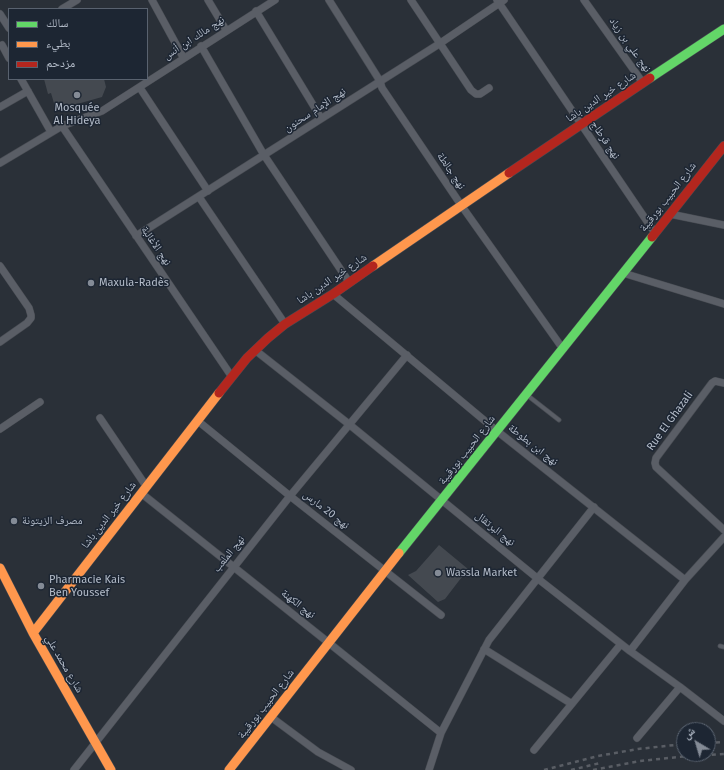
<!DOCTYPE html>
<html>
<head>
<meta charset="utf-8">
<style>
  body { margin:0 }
  #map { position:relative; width:724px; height:770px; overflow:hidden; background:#2a3038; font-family:"Fira Sans","Noto Naskh Arabic",sans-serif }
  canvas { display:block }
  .legend { position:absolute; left:8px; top:8px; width:140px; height:72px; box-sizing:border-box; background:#1d2633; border:1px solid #59626f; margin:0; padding:5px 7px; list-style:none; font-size:12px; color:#b4bcc9 }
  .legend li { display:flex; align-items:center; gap:8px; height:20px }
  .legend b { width:20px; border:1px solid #59626f }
  .north { position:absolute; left:676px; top:722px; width:40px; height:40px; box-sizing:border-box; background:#1d2633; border:1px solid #59626f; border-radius:50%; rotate:322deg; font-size:11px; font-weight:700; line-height:16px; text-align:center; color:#b4bcc9 }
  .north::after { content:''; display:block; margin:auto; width:14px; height:18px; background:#848b96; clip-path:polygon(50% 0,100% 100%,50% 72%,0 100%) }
</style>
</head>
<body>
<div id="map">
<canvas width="724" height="770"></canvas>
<ul class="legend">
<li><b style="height:5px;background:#63d668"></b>سالك</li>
<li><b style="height:5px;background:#ff974d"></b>بطيء</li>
<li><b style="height:5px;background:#b3261e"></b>مزدحم</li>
</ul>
<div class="north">ش</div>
</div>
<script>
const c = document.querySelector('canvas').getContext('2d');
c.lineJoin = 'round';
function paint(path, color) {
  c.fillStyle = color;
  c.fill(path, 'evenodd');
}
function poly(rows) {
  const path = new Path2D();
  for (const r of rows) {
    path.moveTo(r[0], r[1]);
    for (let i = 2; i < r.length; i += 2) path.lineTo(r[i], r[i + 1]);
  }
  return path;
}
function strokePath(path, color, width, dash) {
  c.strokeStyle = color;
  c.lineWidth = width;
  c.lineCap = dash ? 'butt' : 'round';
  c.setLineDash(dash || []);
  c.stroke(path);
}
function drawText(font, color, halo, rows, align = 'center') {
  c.font = font + ' "Fira Sans","Noto Naskh Arabic",sans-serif';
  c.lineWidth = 3;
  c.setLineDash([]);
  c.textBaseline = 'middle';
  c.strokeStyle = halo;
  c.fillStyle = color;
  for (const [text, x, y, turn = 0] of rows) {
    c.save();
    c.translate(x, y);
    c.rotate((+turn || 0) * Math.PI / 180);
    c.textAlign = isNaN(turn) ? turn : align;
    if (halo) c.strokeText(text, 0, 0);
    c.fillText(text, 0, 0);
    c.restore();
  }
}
paint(poly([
  [44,79,104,79,106,87,102,97,56,110,51,93,48,94],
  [439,545,468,569,445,599,438,602,408,575,416,571]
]), '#444950');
const lane = poly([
  [527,395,559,420],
  [720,646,724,647]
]);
const street = poly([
  [152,0,183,57],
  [208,0,226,30],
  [329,0,380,81,382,88,461,205,563,349],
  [411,0,471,90,476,94,480,94,489,88],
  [497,0,655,233],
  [584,0,643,83],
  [62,9,77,0],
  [256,11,321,118],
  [0,14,9,28],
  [2,45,9,58],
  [201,46,264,155,349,282],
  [21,79,51,132],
  [140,88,208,191],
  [0,107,28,91],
  [62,126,232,377],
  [0,163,62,126,102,111,275,0],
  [199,197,285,324],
  [670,214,724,225],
  [136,236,439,44,504,0],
  [0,266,29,308,31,315,31,318,27,323,0,342],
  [623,273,724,304],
  [333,294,497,431,685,580],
  [255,350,350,425,537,578,630,651,680,687,724,721],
  [724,383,715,381,712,383,656,458,655,463,656,467,724,530],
  [100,418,146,486],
  [198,421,290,496,441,615],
  [0,429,40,402],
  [141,493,329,643,441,733],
  [484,649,572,704],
  [630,651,685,580,724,537],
  [271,717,318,752,351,770],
  [637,738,680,687],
  [534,750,621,644],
  [74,770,290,496,407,355],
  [429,770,441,733,489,640,594,507]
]);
const fast = poly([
  [650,78,724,29],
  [399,553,652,237]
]);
const slow = poly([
  [373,266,509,173],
  [0,568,33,633,111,770],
  [33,633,219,393],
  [229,770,399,553]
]);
const jam = poly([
  [509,173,650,78],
  [652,237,724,146],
  [219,393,247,358,268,338,285,324,333,294,373,266]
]);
strokePath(lane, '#484c53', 5);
strokePath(street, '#484c53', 8);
strokePath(fast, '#484c53', 10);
strokePath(slow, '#484c53', 10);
strokePath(jam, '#484c53', 10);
strokePath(lane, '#5a5e66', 3.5);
strokePath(street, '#5a5e66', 7);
strokePath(fast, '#63d668', 9);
strokePath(slow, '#ff974d', 9);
strokePath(jam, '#b3261e', 9);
strokePath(poly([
  [708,743,724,742],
  [544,770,598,756,638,749,684,744],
  [571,770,600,763],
  [593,770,640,761,678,757,724,754]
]), '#595d64', 2.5, [4, 4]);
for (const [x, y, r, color] of [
  [77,95,4,"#848b96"],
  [91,283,4,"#848b96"],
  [14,521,4,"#848b96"],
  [438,573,4,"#848b96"],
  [41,586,4,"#848b96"]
]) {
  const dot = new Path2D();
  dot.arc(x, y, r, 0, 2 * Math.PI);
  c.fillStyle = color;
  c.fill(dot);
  strokePath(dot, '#1d2633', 1.5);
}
drawText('11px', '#b4bcc9', '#1d2633', [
  ["نهج مالك ابن أنس",194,38,-33],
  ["نهج علي بن زياد",630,45,55],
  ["شارع خير الدين باشا",601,97,-34],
  ["نهج الإمام سحنون",315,110,-33],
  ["نهج قرطاج",605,140,56],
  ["نهج جالطة",451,171,56],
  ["شارع الحبيب بورقيبة",668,197,-52],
  ["نهج الأغالبة",156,246,56],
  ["شارع خير الدين باشا",332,279,-34],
  ["Rue El Ghazali",670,421,-54],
  ["نهج ابن بطوطة",533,445,38],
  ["شارع الحبيب بورقيبة",467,450,-52],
  ["نهج 20 مارس",326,510,38],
  ["شارع خير الدين باشا",109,515,-52],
  ["نهج البرتقال",495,529,39],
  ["نهج الملعب",229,554,-51],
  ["نهج الكهنة",298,604,38],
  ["شارع محمد علي",64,664,60],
  ["شارع الحبيب بورقيبة",266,704,-52]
]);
drawText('11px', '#b4bcc9', '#1d2633', [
  ["Mosquée",77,108,"center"],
  ["Al Hideya",77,121,"center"],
  ["Maxula-Radès",99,283],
  ["مصرف الزيتونة",22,521],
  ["Wassla Market",446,573],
  ["Pharmacie Kais",49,580],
  ["Ben Youssef",49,593]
], 'left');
</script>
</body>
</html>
